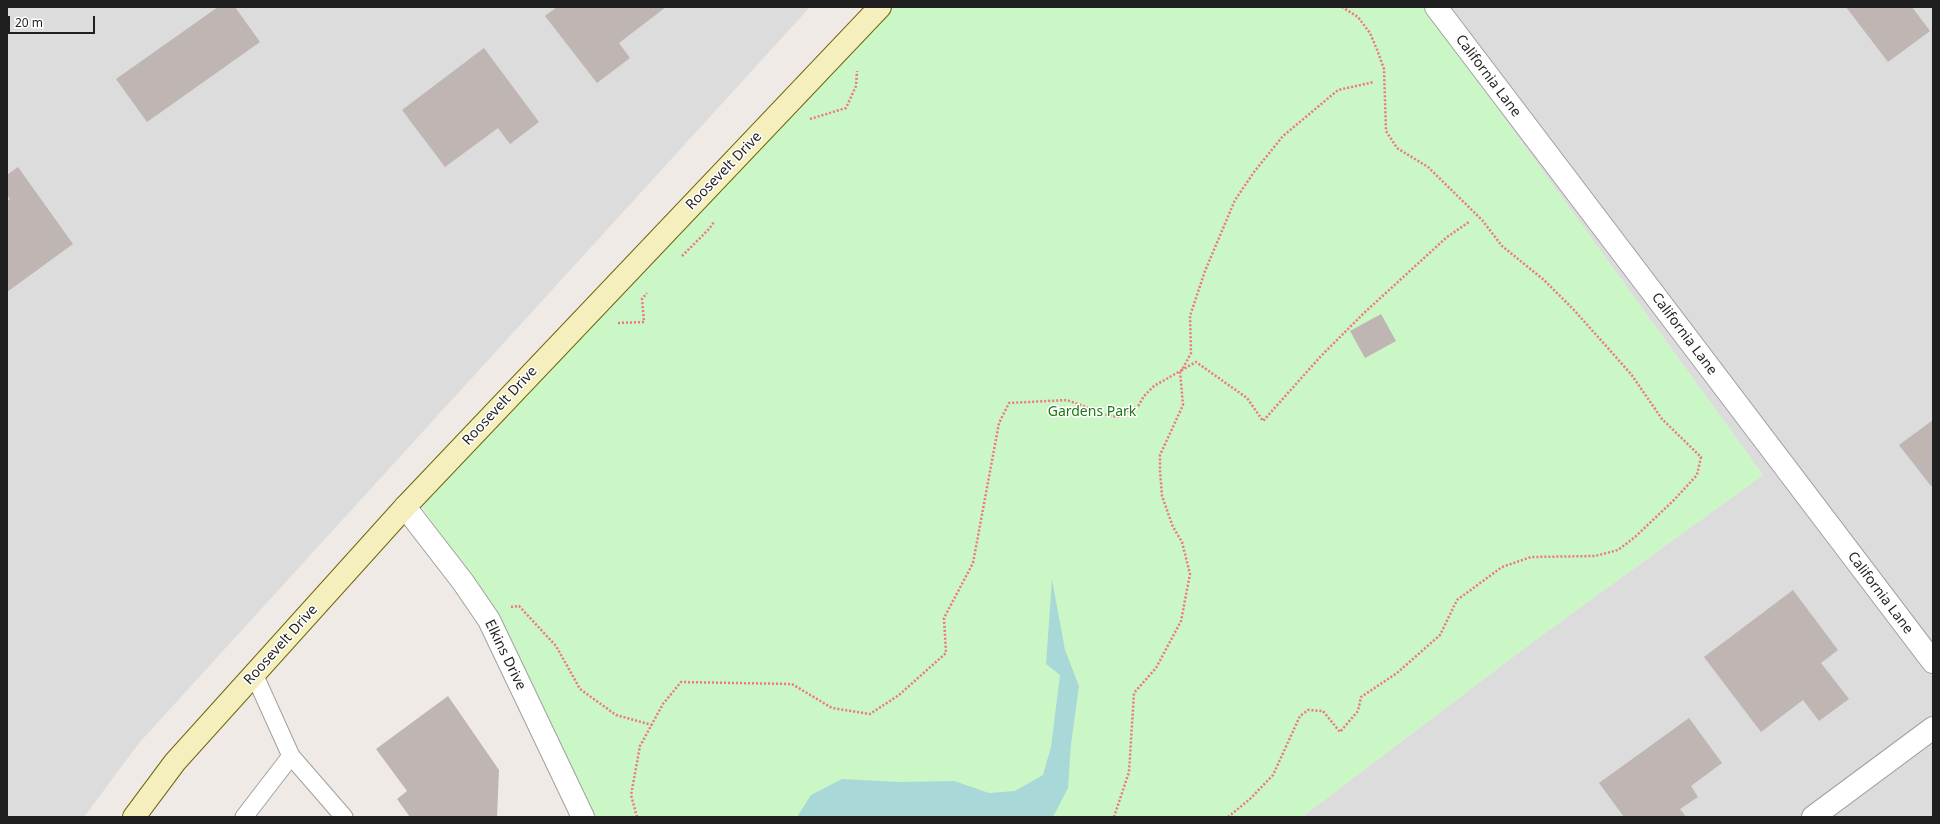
<!DOCTYPE html>
<html>
<head>
<meta charset="utf-8">
<style>
  body { margin:0 }
  #map { position:relative; width:1940px; height:824px; overflow:hidden; background:#efeae5; font-family:"Noto Sans",sans-serif }
  canvas { display:block }
  .frame { position:absolute; inset:0; border:8px solid #1f1f1f; pointer-events:none }
  .scale { position:absolute; left:8px; top:16px; width:87px; height:18px; box-sizing:border-box; border:2px solid #1f1f1f; border-top:0; padding-left:5px; font-size:12px; line-height:14px; white-space:nowrap; color:#1f1f1f; -webkit-text-stroke:3px #fff; paint-order:stroke }
</style>
</head>
<body>
<div id="map">
<canvas width="1940" height="824"></canvas>
<div class="frame"></div>
<div class="scale">20 m</div>
</div>
<script>
const c = document.querySelector('canvas').getContext('2d');
c.lineJoin = 'round';
function paint(path, color) {
  c.fillStyle = color;
  c.fill(path, 'evenodd');
}
function poly(rows) {
  const path = new Path2D();
  for (const r of rows) {
    path.moveTo(r[0], r[1]);
    for (let i = 2; i < r.length; i += 2) path.lineTo(r[i], r[i + 1]);
  }
  return path;
}
function strokePath(path, color, width, dash) {
  c.strokeStyle = color;
  c.lineWidth = width;
  c.lineCap = dash ? 'butt' : 'round';
  c.setLineDash(dash || []);
  c.stroke(path);
}
function drawText(font, color, halo, rows, align = 'center') {
  c.font = font + ' "Noto Sans",sans-serif';
  c.lineWidth = 3;
  c.setLineDash([]);
  c.textBaseline = 'middle';
  c.strokeStyle = halo;
  c.fillStyle = color;
  for (const [text, x, y, turn = 0] of rows) {
    c.save();
    c.translate(x, y);
    c.rotate((+turn || 0) * Math.PI / 180);
    c.textAlign = isNaN(turn) ? turn : align;
    if (halo) c.strokeText(text, 0, 0);
    c.fillText(text, 0, 0);
    c.restore();
  }
}
paint(poly([
  [7,7,810,7,139,743,84,817,7,817],
  [1424,7,1933,7,1933,817,1302,817,1534,641,1763,475]
]), '#dddcdc');
paint(poly([
  [889,7,1424,7,1763,475,1534,641,1302,817,594,817,558,741,451,550,421,506]
]), '#cbf6c6');
paint(poly([
  [1052,579,1065,650,1079,686,1071,744,1068,788,1053,817,797,817,811,795,842,779,899,782,954,781,989,793,1015,791,1043,775,1051,747,1060,675,1046,664]
]), '#a9d8d9');
paint(poly([
  [218,7,235,7,260,42,147,122,116,79],
  [557,7,666,7,619,43,630,58,597,83,545,16],
  [1846,7,1912,7,1930,31,1888,62],
  [484,48,539,122,510,144,498,128,445,167,402,110],
  [18,167,73,244,7,292,7,201,10,199,7,195,7,175],
  [1381,314,1396,341,1365,358,1350,331],
  [1933,420,1933,485,1931,486,1899,445],
  [1793,590,1838,650,1821,663,1849,699,1819,721,1803,700,1761,732,1704,657],
  [448,696,499,770,497,817,410,817,397,799,407,791,376,749],
  [1689,718,1722,763,1691,786,1698,797,1680,809,1686,817,1624,817,1599,783]
]), '#bfb5b2');
const lane = poly([
  [254,674,291,756],
  [244,817,291,756,344,817]
]);
const street = poly([
  [1436,7,1933,662],
  [405,507,463,582,489,620,583,817],
  [1813,817,1933,728]
]);
const secondary = poly([
  [134,817,175,762,405,507,880,7]
]);
strokePath(lane, '#a0a0a0', 19);
strokePath(street, '#a0a0a0', 24);
strokePath(secondary, '#6f670c', 24);
strokePath(poly([
  [810,119,846,108,856,86,857,71],
  [682,256,709,229,714,222],
  [618,323,644,322,642,299,647,293],
  [511,607,519,606,556,646,580,689,616,715,652,725],
  [637,817,631,795,640,746,663,704,681,682,792,684,832,708,870,714,899,695,946,653,944,618,973,563,999,423,1009,403,1067,400,1110,416,1121,417,1139,405,1144,396,1154,386,1182,370,1191,353,1190,316,1205,271,1235,200,1254,172,1283,136,1338,90,1374,82],
  [1114,817,1129,772,1134,693,1156,668,1181,621,1190,574,1182,542,1173,527,1162,496,1160,471,1160,455,1183,405,1180,371,1196,362,1247,398,1263,421,1321,356,1364,313,1447,237,1469,222],
  [1228,817,1250,799,1273,775,1300,716,1308,710,1323,711,1340,732,1358,711,1361,697,1397,673,1440,635,1457,600,1502,567,1531,557,1595,556,1618,550,1635,537,1674,500,1697,475,1701,457,1662,419,1631,374,1574,310,1544,280,1502,246,1482,220,1428,167,1397,148,1386,131,1384,69,1378,52,1370,33,1358,17,1342,7]
]), '#f0757f', 2.5, [2, 2]);
strokePath(lane, '#fff', 17);
strokePath(street, '#fff', 22);
strokePath(secondary, '#f5eebd', 22);
drawText('14px', '#1f1f1f', '#fff', [
  ["California Lane",1488,76,53],
  ["Roosevelt Drive",724,171,-46],
  ["California Lane",1684,334,53],
  ["Roosevelt Drive",500,406,-47],
  ["California Lane",1880,593,53],
  ["Roosevelt Drive",281,645,-48],
  ["Elkins Drive",505,655,64]
]);
drawText('14px', '#1d7613', '#fff', [
  ["Gardens Park",1092,412]
]);
</script>
</body>
</html>
